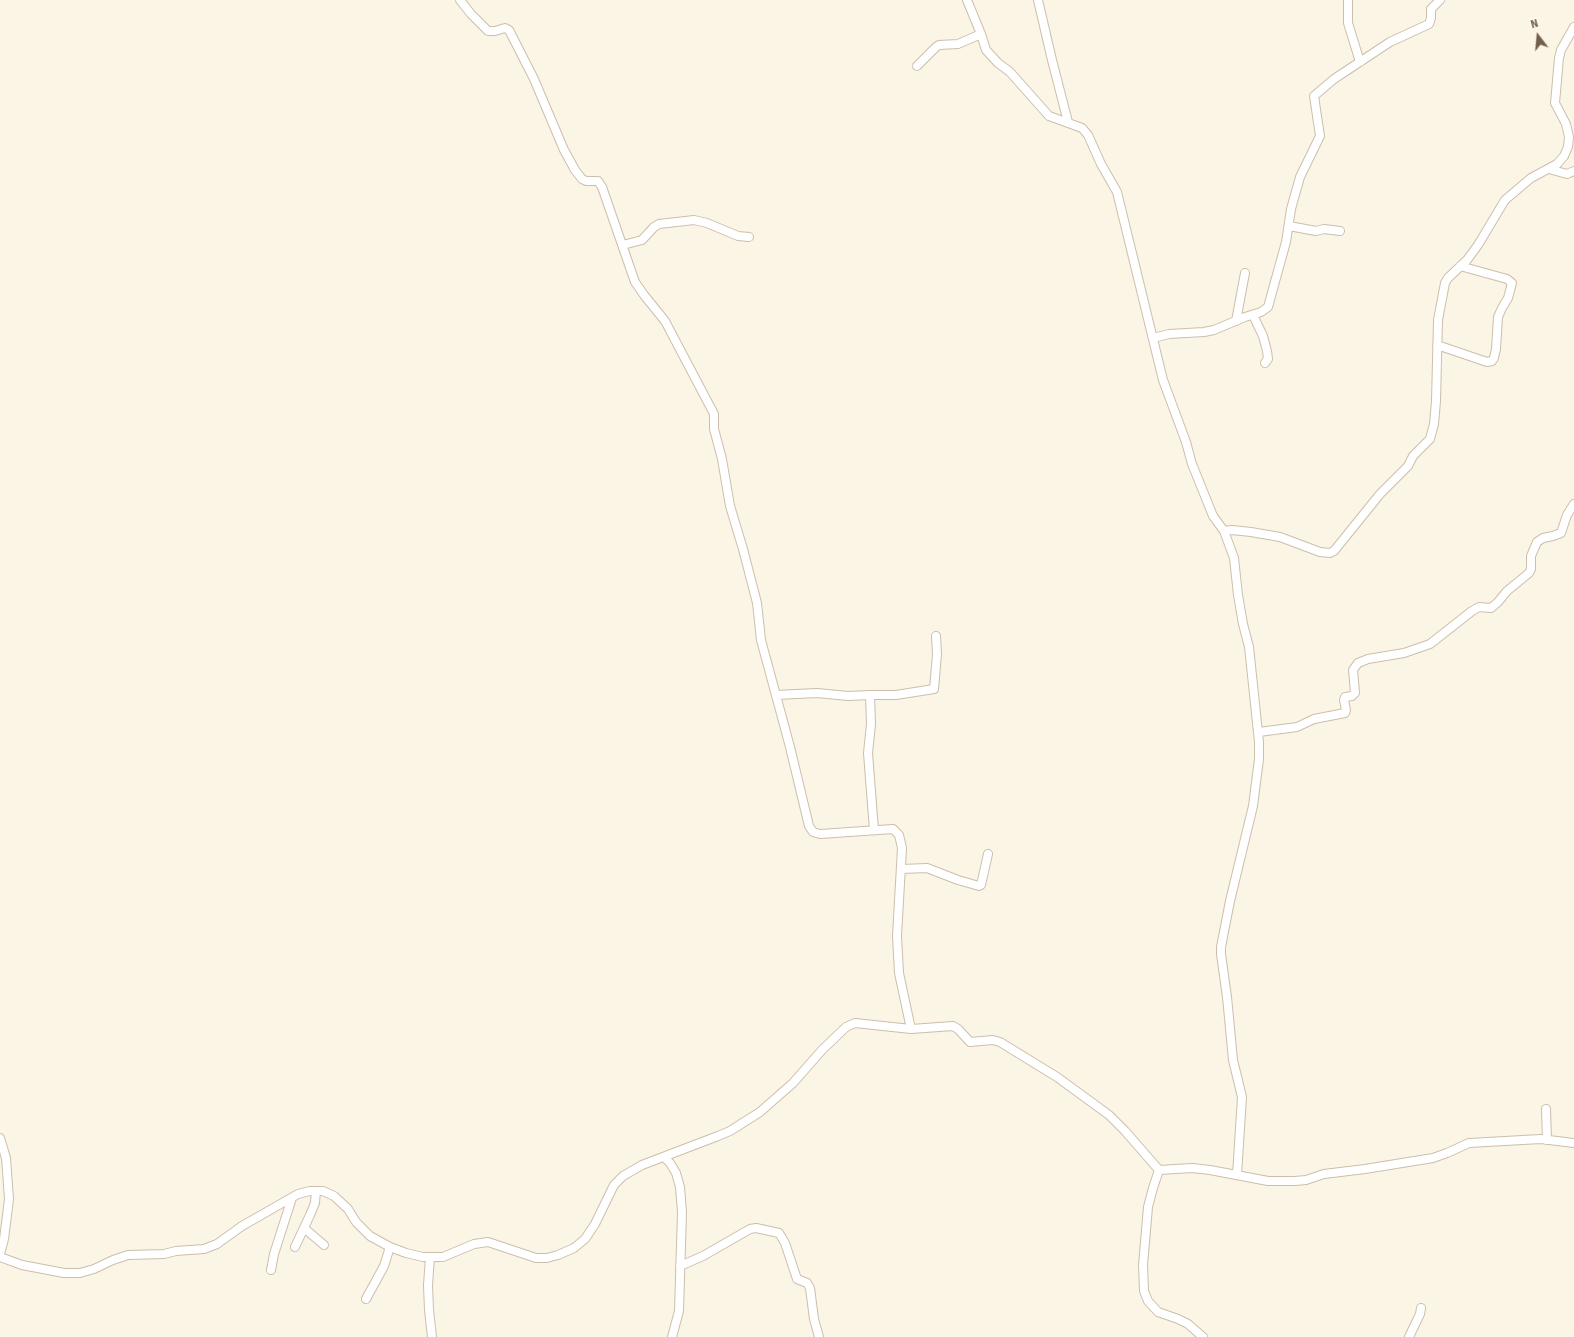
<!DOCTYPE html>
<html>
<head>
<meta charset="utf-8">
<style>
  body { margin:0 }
  #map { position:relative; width:1574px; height:1337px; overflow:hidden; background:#fbf5e5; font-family:"Source Sans 3",sans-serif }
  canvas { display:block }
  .north { position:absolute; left:1518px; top:16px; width:40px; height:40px; -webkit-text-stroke:3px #fef9eb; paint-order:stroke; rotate:344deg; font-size:11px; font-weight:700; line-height:16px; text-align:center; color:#735e4b }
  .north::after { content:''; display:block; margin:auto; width:14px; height:18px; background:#735e4b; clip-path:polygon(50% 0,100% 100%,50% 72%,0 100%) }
</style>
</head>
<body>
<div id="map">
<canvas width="1574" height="1337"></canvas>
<div class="north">N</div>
</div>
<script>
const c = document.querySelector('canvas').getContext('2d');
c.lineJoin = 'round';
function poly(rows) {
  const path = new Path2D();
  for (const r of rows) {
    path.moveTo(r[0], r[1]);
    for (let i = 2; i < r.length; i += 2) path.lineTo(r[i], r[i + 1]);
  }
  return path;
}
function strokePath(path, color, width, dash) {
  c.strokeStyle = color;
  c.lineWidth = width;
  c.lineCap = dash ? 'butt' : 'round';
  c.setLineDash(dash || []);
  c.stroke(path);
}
const minor = poly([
  [460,0,471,14,488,31,495,31,505,28,509,30,534,79,564,150,575,170,582,179,586,181,598,181,602,187,635,282,644,295,665,321,714,414,714,429,722,459,730,506,743,549,757,603,761,640,790,747,809,826,813,832,820,834,893,829,899,835,902,848,897,936,899,973,911,1029],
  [967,0,981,34,986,50,998,63,1010,72,1049,116,1082,128,1088,135,1101,164,1117,192,1163,380,1186,442,1192,464,1213,516,1224,531,1234,558,1238,595,1243,624,1249,647,1259,742,1259,759,1253,806,1230,901,1221,947,1221,954,1227,997,1233,1060,1242,1097,1237,1175],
  [1038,0,1052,60,1068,122],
  [1348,0,1348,23,1360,62],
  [917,66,936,47,939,45,958,44,981,34],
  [1549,169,1567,174,1574,171],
  [1289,226,1316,231,1324,229,1340,231],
  [623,245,642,240,654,227,659,224,694,220,707,223,738,236,749,237],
  [1253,315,1263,336,1267,351,1268,359,1265,363],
  [1236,321,1245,273],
  [1153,338,1169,334,1204,332,1214,330,1245,317,1261,312,1268,307,1286,242,1291,209,1300,177,1320,136,1314,96,1334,79,1390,42,1429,24,1431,18,1431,9,1440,0],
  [1437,345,1487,362,1492,361,1494,358,1496,349,1498,317,1502,308,1508,298,1512,283,1507,279,1460,266],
  [1224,531,1232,530,1251,532,1280,537,1320,552,1330,553,1334,551,1380,494,1408,466,1413,456,1430,439,1434,424,1436,401,1438,320,1445,283,1448,278,1467,260,1478,245,1505,200,1531,178,1557,164,1564,156,1568,147,1569,137,1566,124,1555,103,1559,58,1561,50,1574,27],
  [776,695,817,693,848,696,870,695],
  [1259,732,1297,727,1314,719,1345,713,1346,710,1344,700,1345,697,1352,696,1355,693,1353,670,1358,663,1368,659,1404,653,1430,644,1472,611,1479,607,1491,608,1498,602,1507,591,1529,573,1531,569,1531,556,1537,542,1543,538,1553,536,1561,533,1567,515,1574,504],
  [874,830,868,753,871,724,870,695,896,695,934,689,937,654,936,636],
  [901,869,927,868,958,880,979,886,981,885,988,854],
  [1546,1109,1547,1140],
  [664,1157,670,1163,676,1173,680,1187,682,1212,679,1311,672,1337],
  [1159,1170,1153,1188,1148,1207,1143,1265,1144,1291,1148,1301,1158,1312,1178,1319,1188,1324,1203,1337],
  [304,1228,324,1245],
  [295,1247,310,1215,315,1203,316,1191],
  [0,1254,4,1239,9,1199,6,1158,0,1138],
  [0,1257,22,1265,64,1273,80,1273,94,1269,113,1260,128,1255,164,1254,176,1251,204,1249,217,1244,242,1226,298,1194,310,1191,323,1191,334,1196,348,1209,356,1222,370,1236,390,1247,406,1253,423,1257,443,1257,474,1244,488,1242,536,1258,547,1258,558,1255,574,1248,585,1239,595,1224,614,1185,623,1176,642,1165,718,1136,730,1131,760,1112,793,1083,822,1050,846,1027,855,1023,911,1029,953,1026,958,1029,970,1042,993,1040,1000,1042,1057,1077,1109,1115,1125,1131,1159,1170,1192,1168,1210,1170,1268,1181,1295,1181,1306,1180,1324,1174,1365,1169,1433,1158,1447,1153,1469,1143,1541,1139,1574,1143],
  [430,1257,428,1285,429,1310,432,1337],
  [680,1266,703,1256,750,1229,756,1228,779,1233,785,1243,797,1279,807,1283,810,1288,814,1319,819,1337],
  [271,1270,274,1254,292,1198],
  [366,1299,384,1266,390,1247],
  [1409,1337,1420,1314,1421,1308]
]);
strokePath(minor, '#cdbeac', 10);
strokePath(minor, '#fff', 8);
</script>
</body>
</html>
